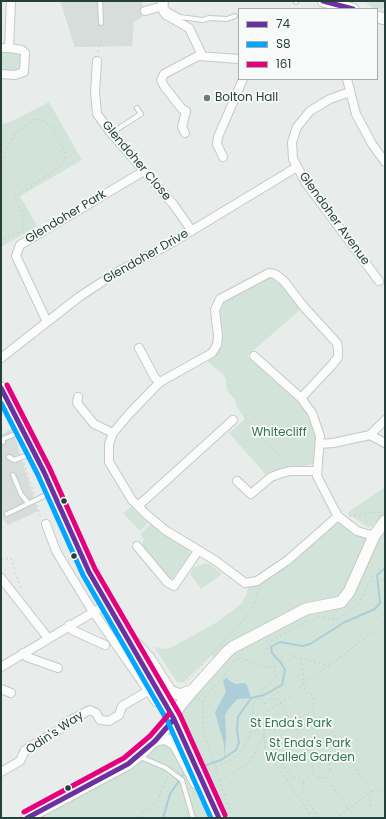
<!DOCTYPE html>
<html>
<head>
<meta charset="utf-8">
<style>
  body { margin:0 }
  #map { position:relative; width:386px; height:819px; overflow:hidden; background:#e8ecea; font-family:Poppins,sans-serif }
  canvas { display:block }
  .frame { position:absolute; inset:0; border:2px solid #25403b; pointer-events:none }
  .legend { position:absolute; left:238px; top:8px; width:140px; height:72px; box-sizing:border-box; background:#f7faf9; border:1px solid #a3b0ad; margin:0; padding:5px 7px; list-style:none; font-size:12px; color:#25403b }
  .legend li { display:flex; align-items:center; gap:8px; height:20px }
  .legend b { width:20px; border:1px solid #a3b0ad }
</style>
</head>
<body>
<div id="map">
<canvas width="386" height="819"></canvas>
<div class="frame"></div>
<ul class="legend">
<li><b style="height:5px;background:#6c30a1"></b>74</li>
<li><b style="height:5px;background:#00a6ff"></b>S8</li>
<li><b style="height:5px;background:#e5007d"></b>161</li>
</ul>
</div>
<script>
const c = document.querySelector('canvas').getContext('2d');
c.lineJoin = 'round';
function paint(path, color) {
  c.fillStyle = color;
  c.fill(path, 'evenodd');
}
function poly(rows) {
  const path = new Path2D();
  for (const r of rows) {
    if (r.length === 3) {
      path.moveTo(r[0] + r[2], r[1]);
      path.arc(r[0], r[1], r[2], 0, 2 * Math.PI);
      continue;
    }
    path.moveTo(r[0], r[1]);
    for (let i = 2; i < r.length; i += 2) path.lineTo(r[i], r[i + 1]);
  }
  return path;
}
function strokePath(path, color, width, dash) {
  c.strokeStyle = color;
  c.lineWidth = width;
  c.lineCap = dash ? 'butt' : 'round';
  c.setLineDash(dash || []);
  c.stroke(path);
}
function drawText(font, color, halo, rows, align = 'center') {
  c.font = font + ' Poppins,sans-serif';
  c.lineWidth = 3.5;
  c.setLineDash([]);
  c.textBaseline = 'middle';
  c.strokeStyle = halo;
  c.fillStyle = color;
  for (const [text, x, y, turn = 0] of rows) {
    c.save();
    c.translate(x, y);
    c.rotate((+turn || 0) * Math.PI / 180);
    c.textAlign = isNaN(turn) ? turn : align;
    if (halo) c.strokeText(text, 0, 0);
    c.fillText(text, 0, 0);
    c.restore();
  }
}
paint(poly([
  [60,1,142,1,145,15,134,22,132,46,75,47],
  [12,428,38,511,8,525,1,517,1,478,3,477,1,474,1,435]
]), '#d6ddda');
paint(poly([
  [365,1,385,1,383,10,371,7],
  [1,51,22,54,21,69,16,72,1,72],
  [49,102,82,160,20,196,37,226,1,247,2,124,10,122],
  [267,276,277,278,301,309,247,356,304,407,308,412,317,437,313,464,277,470,267,476,229,433,245,419,237,407,235,400,227,390,226,379,222,373,206,360,215,354,222,343,218,311,222,302],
  [385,487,385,516,374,526,368,527,347,513],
  [131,507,148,523,140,531,123,513],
  [337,520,358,535,370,538,346,591,332,602,214,659,211,655,184,682,177,682,154,647,166,649,174,646,214,624,240,605,246,596,248,588,269,578],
  [152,523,190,550,189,556,171,580,169,580,142,545,144,539,140,534],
  [385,524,385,818,227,818,180,713,228,653,298,617,334,607],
  [205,563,211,565,222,574,201,589,190,574,193,568],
  [162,743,171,745,211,818,34,818]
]), '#d2e4d9');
paint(poly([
  [226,678,235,684,244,683,247,685,251,698,237,699,228,710,225,715,226,738,224,758,224,744,215,712,226,692,223,681]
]), '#abced8');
strokePath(poly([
  [206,765,221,760,236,750,239,743,237,730,238,717,251,698,264,695,282,685,285,670,281,663,272,653,271,647,280,642,302,646,310,644,345,622,375,609,380,603,377,575,385,568],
  [163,818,170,794,183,775]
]), '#abced8', 2);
const lane = poly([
  [100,1,101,23],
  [159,1,169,11,180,17,203,20,209,18,227,19,235,16],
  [296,2,296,1],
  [111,133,141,114,137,108],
  [3,442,3,439,22,431],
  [9,457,14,460,34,453],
  [13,475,21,494,28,503],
  [7,514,52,492],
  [143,758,166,768,182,780,193,818]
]);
const street = poly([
  [164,1,163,11,166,15,189,28,202,55],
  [145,11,163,6],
  [1,48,9,48,11,1],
  [97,61,95,92,97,114,111,133,173,204,192,231],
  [1,74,15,75,24,72,25,53,22,50,9,48],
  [347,79,356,114,372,144,385,162],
  [350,92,330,99,310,111,297,127,292,142,293,159,306,183,379,281],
  [185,133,182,127,186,111,182,109,164,86,161,80,164,74,198,56,239,59],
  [223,157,217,144,218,137,243,79],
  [47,322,16,256,20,245,144,171],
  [139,348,155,378,160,382],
  [254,356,301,398,312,413,320,436,317,476,334,509,338,516,357,531,374,536],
  [1,358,79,297,114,274,173,242,297,167],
  [78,397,77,403,94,424,113,433],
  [301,398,332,365,338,357,338,349,337,343,304,307,284,281,275,274,269,273,220,299,215,310,218,336,217,345,212,353,160,382,129,414,113,433,109,444,109,462,132,500,146,514,165,530,216,561,245,583,257,581,288,560,338,516],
  [370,435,385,443],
  [320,444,333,443,370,435,385,420],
  [237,481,251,494,271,477,279,474,290,471,317,471],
  [138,506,233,420],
  [46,524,56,551,90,607,156,702],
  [137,546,167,582,174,586,198,551],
  [1,578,48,638],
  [69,625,72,630,105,645],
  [23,653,27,657,58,668],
  [1,667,107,604],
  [1,689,11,693],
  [1,772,20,761,25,750,60,729,65,723,90,710,96,713,100,720,109,721,119,715,122,706,148,691]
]);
const secondary = poly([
  [323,1,353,9],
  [377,17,385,19],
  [1,388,44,472,89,572,174,719,219,818],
  [136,644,149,658,170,691,180,695,193,690],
  [155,741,164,738,175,744,196,783],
  [27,818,128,764,144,751,174,719,178,708,193,690,227,652,233,647,306,609,341,602,349,592,374,536,385,521]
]);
strokePath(lane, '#c5c9c7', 6);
strokePath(street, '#c5c9c7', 10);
strokePath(secondary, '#c4c9c8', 13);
strokePath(poly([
  [98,52,101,40],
  [1,168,7,148,16,132,34,119,43,120,51,126,65,152,65,160,59,167,15,197,24,216,23,230,1,241],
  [1,375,4,380],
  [245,419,286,463],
  [24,463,34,494],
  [37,505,41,519],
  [349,516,376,512,381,513],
  [1,560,11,558,21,589],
  [372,581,385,579],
  [318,616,329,619,337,619,358,605,374,573,385,564],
  [220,646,252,610,259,588],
  [185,684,219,646],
  [199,698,203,702,203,731,220,782],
  [258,698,257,695,262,690,276,679,274,663,269,657,266,651,268,645,271,641,303,624,309,618],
  [273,700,277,698,316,762],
  [203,702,207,694,224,677,229,667,234,661,241,658,268,668,286,654,329,666],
  [291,723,312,710,314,700,311,694,305,692,301,658],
  [264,736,265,748,313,818],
  [321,769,9],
  [329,764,340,757],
  [216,767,229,761,241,752,250,734,254,702,258,698,264,701,264,705,265,705,266,700,272,700,271,697,279,692],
  [326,777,348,809],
  [303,781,313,774],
  [370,807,371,792,378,790,385,794],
  [140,818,144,810,150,809,158,799,168,776],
  [235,818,228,805,220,782,230,774,244,767,254,756,264,735,265,716,268,711,289,697,304,682,329,666,385,622],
  [319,818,302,793,304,786,302,781,297,778,292,778,276,753,280,747,278,737,309,716,314,720,322,717,341,745,339,751,341,756,346,760,350,760,371,792,336,818]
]), '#c6cecd', 1, [2, 3]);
strokePath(lane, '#fcfcfc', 4);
strokePath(street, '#fcfcfc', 8);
strokePath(secondary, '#fcfcfc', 11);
strokePath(poly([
  [323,1,353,9],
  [1,388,44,472,89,572,174,719,219,818],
  [27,818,128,764,155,741,174,719]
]), '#6c30a1', 5);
strokePath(poly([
  [1,403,38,475,83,575,168,722,211,818]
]), '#00a6ff', 5);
strokePath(poly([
  [7,385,50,469,95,569,180,715,225,815],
  [24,812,124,758,150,736,169,714]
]), '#e5007d', 5);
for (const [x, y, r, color] of [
  [207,98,4,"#697c78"],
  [64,501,3.5,"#25403b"],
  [74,556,3.5,"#25403b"],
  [68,788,3.5,"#25403b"]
]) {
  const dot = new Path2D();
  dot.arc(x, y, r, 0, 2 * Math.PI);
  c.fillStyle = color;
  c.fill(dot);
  strokePath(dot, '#f7faf9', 1.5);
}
drawText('12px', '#25403b', '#f7faf9', [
  ["Bolton Hall",215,98]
], 'left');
drawText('12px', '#25403b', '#f7faf9', [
  ["Glendoher Close",136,161,50],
  ["Glendoher Park",66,217,-31],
  ["Glendoher Avenue",334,219,54],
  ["Glendoher Drive",146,257,-30],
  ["Odin's Way",55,733,-34]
]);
drawText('12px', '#317551', '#f7faf9', [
  ["Whitecliff",279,433],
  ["St Enda's Park",291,724],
  ["St Enda's Park",310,744],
  ["Walled Garden",310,758]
]);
</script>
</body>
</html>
